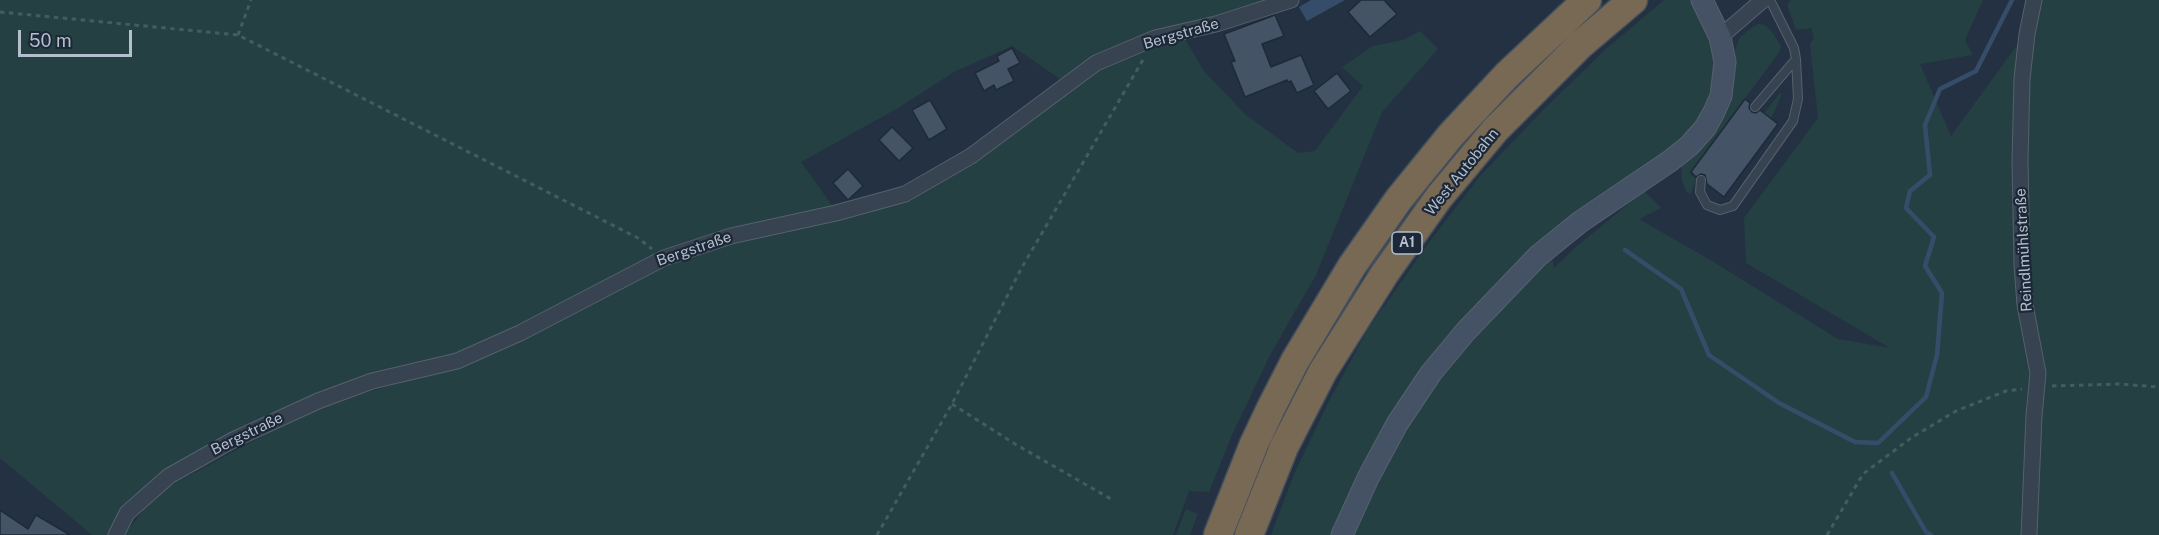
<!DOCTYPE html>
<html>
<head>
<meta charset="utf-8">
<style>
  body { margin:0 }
  #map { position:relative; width:2159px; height:535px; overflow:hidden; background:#233142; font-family:"Public Sans",sans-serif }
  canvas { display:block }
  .scale { position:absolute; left:18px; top:30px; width:114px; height:27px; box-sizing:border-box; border:3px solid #b4becc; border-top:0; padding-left:8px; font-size:18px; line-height:21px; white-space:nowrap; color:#b4becc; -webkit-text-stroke:4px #1c2837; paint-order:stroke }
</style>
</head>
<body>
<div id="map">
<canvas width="2159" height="535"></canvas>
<div class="scale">50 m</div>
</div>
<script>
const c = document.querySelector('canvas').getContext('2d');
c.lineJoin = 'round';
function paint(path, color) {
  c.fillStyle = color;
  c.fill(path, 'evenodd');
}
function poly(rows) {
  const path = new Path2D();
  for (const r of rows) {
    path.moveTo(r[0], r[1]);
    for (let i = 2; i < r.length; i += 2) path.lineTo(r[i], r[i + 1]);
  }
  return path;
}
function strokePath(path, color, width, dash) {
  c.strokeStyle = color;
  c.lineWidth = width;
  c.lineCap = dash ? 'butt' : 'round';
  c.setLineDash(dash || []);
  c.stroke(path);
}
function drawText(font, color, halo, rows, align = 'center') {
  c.font = font + ' "Public Sans",sans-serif';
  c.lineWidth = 4.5;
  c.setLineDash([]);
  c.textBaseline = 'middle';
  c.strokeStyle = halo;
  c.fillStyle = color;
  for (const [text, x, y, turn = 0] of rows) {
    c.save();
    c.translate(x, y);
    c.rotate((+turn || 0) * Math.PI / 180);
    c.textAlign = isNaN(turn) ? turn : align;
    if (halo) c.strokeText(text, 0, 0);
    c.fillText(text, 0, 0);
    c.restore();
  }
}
paint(poly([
  [0,0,1263,0,1215,16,1180,24,1134,38,1111,50,1061,81,1057,77,1012,46,954,72,898,108,801,162,834,208,722,232,684,244,635,264,515,330,187,460,118,518,108,535,92,535,0,458],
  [1664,0,1692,0,1700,13,1717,58,1711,102,1698,124,1552,256,1554,268,1577,246,1644,191,1661,208,1639,219,1712,261,1838,339,1890,348,1746,263,1744,218,1818,118,1810,44,1814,38,1811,28,1796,30,1787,5,1791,0,1983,0,1965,40,1973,55,1920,64,1951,136,2020,41,2030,0,2159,0,2159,535,1271,535,1294,474,1329,401,1368,329,1427,245,1480,176,1543,110,1607,48],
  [1758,24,1765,25,1772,32,1781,46,1780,51,1690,173,1696,179,1691,194,1686,191,1682,181,1681,164,1733,56,1739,39,1747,31],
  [1420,31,1438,49,1382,112,1316,275,1270,355,1232,435,1209,492,1189,491,1173,535,124,535,147,505,170,486,292,420,329,403,479,360,689,254,772,233,862,215,904,201,951,177,997,146,1093,73,1116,60,1183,36,1204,71,1245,114,1298,153,1315,151,1363,86,1342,67,1373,46,1403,40],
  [1780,93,1782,94,1771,119,1764,113],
  [1186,509,1198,514,1190,535,1176,535]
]), '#254043');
paint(poly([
  [1311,0,1345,0,1307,21,1299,7]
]), '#364d6a');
strokePath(poly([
  [1625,250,1681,289,1709,355,1779,403,1855,442,1878,443,1926,397,1937,355,1942,293,1925,266,1934,237,1906,208,1910,191,1930,175,1925,125,1940,89,1976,71,2012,0],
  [1892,473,1926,532,1931,535]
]), '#364d6a', 4.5);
const building = poly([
  [1361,0,1384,0,1397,14,1370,37,1348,12,1361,0],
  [1275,15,1284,36,1262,44,1271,67,1301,55,1314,85,1297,93,1291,81,1288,82,1287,80,1245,97,1231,62,1235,61,1224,34,1275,15],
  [1012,48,1020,63,1008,69,1014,81,996,90,994,85,984,91,975,73,999,61,997,56,1012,48],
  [1337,73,1351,91,1328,109,1314,91,1337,73],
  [1745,99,1750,103,1749,108,1752,112,1756,113,1760,110,1778,124,1724,197,1707,184,1705,175,1701,174,1696,177,1691,172,1745,99],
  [930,100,947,129,929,140,912,110,930,100],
  [892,127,913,148,899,161,879,140,892,127],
  [848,169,863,186,848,200,833,183,848,169],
  [0,510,28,529,36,515,70,535,0,535,0,510]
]);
paint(building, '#445366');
strokePath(building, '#1e2a39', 1.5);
const lane = poly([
  [1770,0,1794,48,1796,59],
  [1701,180,1700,192,1707,205,1720,210,1733,206,1793,121,1798,99,1796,59,1755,107]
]);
const street = poly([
  [1720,37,1763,0],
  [116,535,127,513,169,476,233,440,318,401,372,381,457,361,520,333,664,258,731,236,836,213,905,194,971,156,1096,63,1155,38,1216,24,1291,0],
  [2029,535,2034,416,2038,373,2025,305,2022,265,2020,161,2022,79,2027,34,2034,0]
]);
const secondary = poly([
  [1342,535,1368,478,1397,424,1431,373,1466,331,1538,256,1580,222,1670,161,1689,146,1705,128,1714,112,1721,96,1725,62,1720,37,1702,0]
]);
const highway = poly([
  [1218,535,1254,444,1271,408,1295,361,1352,266,1399,199,1451,135,1507,75,1587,0],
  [1249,535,1284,447,1323,371,1385,273,1439,197,1495,130,1580,45,1633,0]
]);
strokePath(lane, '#55616f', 10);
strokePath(street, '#55616f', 17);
strokePath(secondary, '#55616f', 23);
strokePath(highway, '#424e5c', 31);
strokePath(poly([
  [0,12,238,35,638,238,652,249],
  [238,35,251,0],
  [2052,386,2119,384,2159,387],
  [952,404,1015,444,1111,499],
  [877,535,952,404,1021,269,1144,58],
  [1827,535,1863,474,1911,438,1956,411,2006,391,2022,389]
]), '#435d5f', 3, [4.5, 4.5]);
strokePath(lane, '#384351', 8);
strokePath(street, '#384351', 15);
strokePath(secondary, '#455265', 21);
strokePath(highway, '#786954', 28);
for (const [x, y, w] of [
  [1407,243,30]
]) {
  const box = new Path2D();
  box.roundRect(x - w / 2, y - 11, w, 22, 4.5);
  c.fillStyle = '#1c2837';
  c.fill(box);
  strokePath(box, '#b4becc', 1.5);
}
drawText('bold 14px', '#b4becc', null, [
  ["A1",1407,243]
]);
drawText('15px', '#b4becc', '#1c2837', [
  ["Bergstraße",1181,34,-16],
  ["West Autobahn",1462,172,-51],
  ["Bergstraße",694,249,-19],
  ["Reindlmühlstraße",2024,250,-93],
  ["Bergstraße",247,434,-26]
]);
</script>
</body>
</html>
